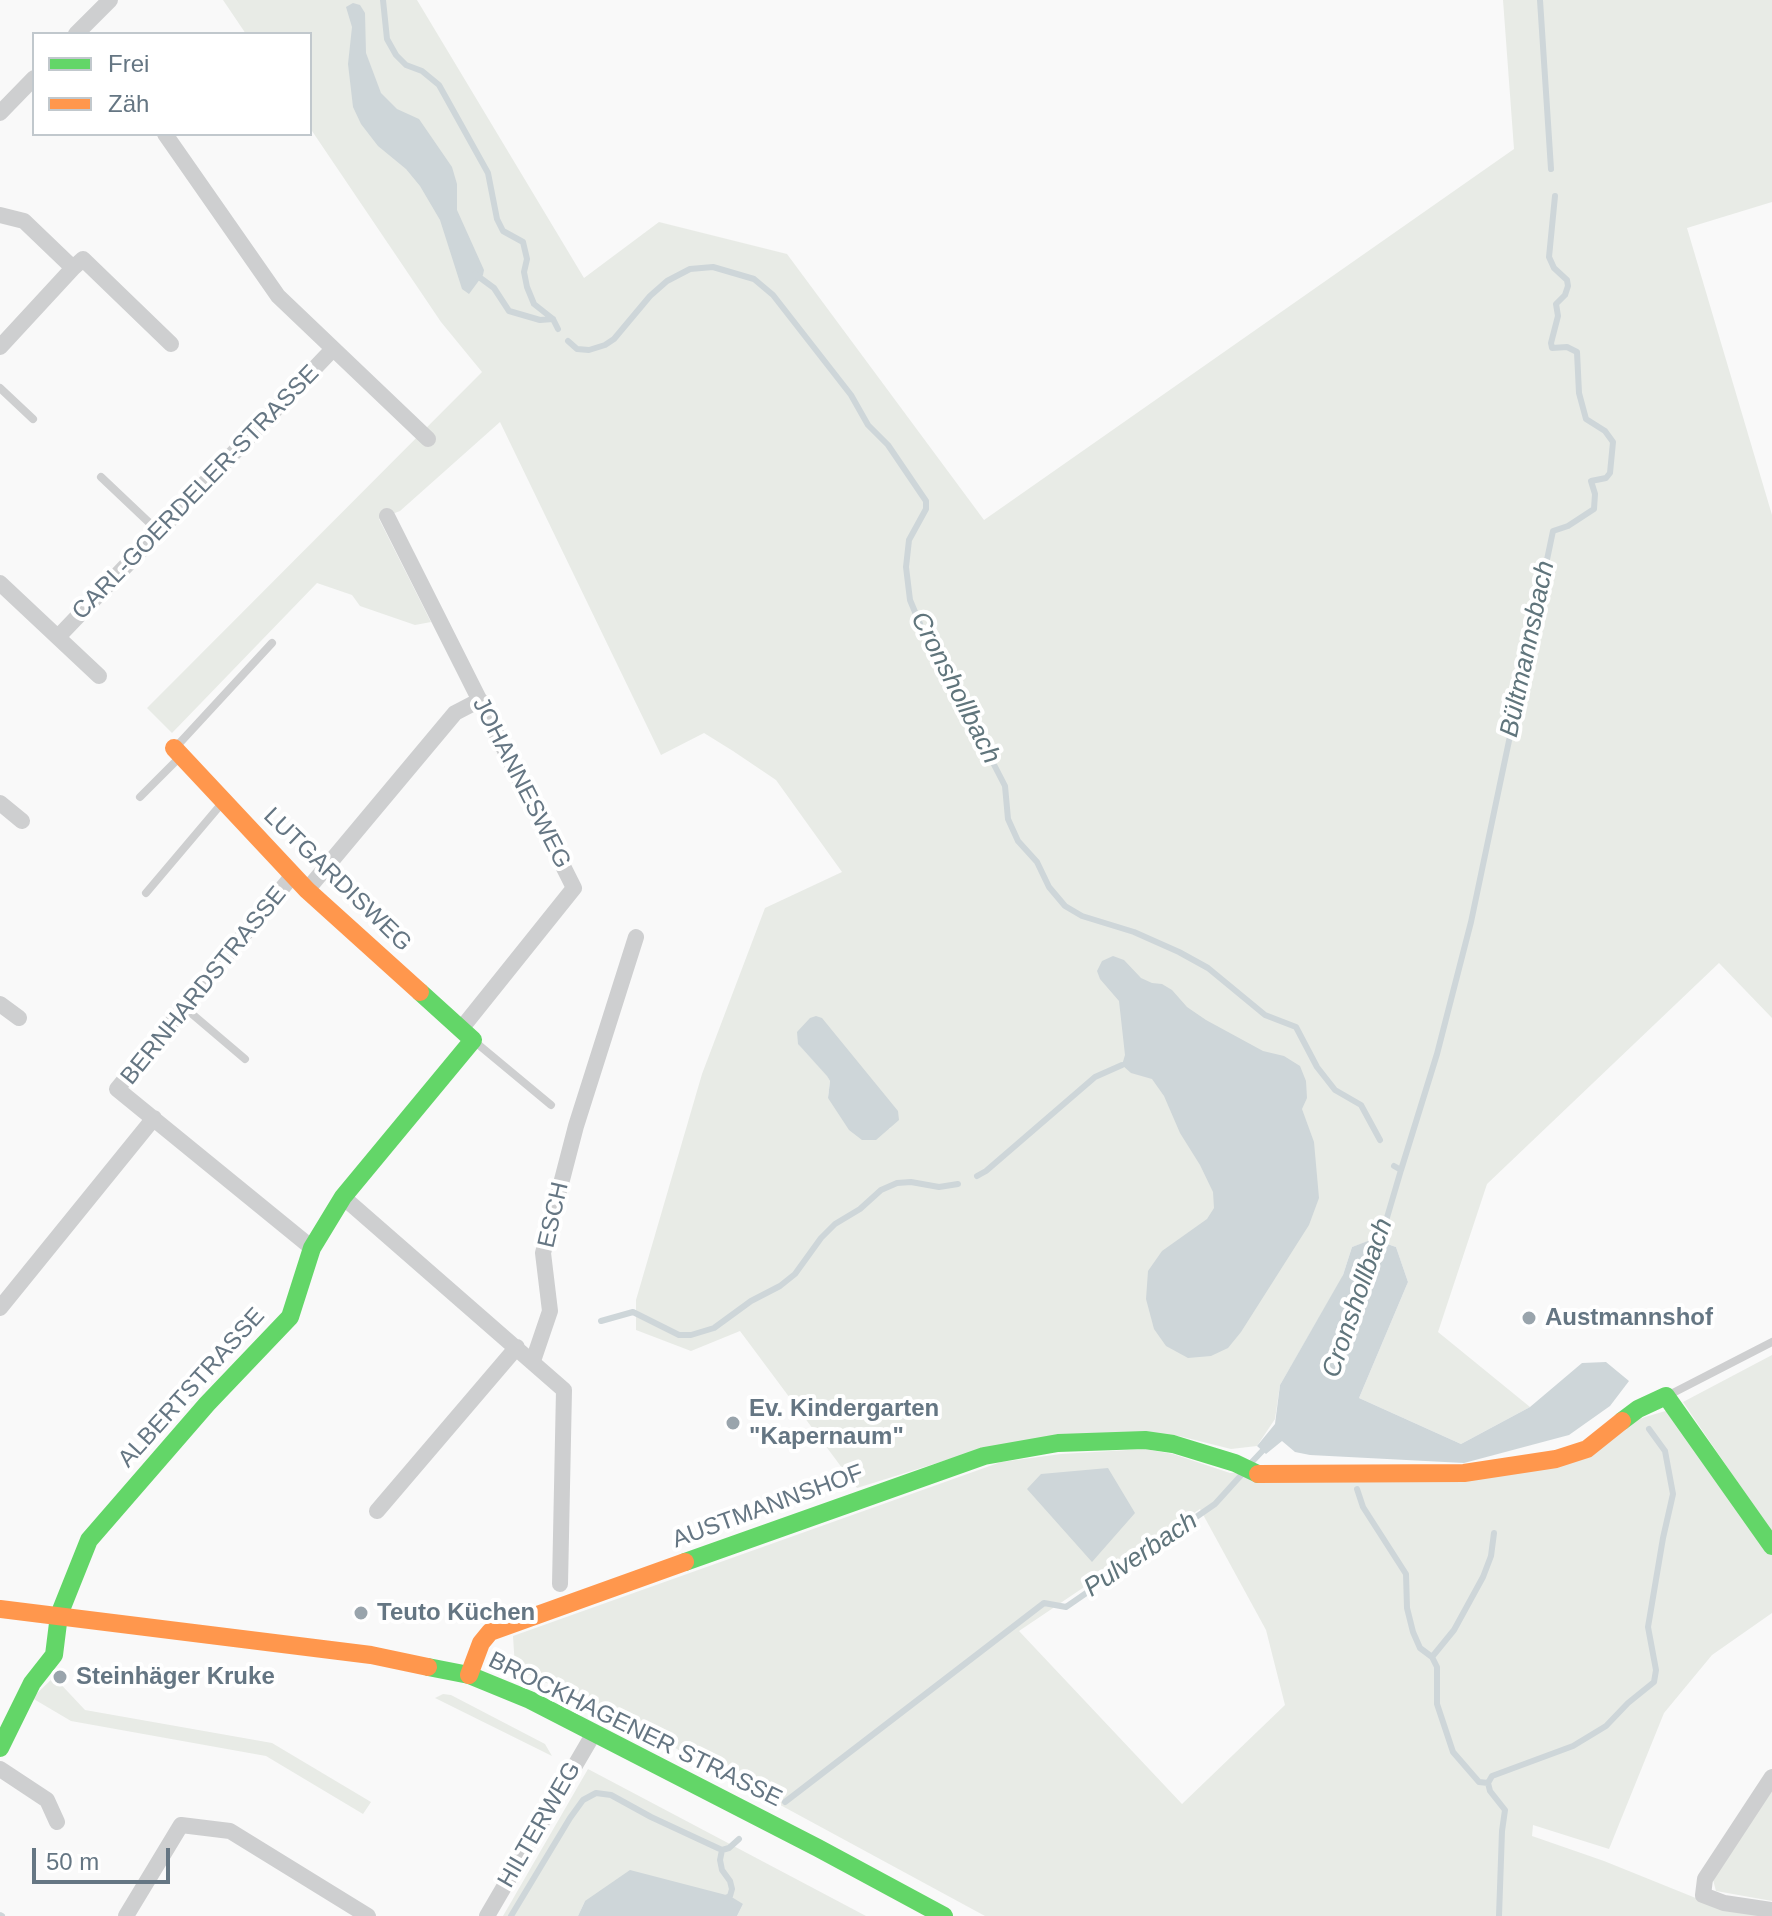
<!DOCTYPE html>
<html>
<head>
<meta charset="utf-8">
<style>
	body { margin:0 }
	#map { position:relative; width:1772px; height:1916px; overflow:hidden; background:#f9f9f9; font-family:Arial,sans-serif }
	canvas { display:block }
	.legend { position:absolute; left:32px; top:32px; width:280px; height:104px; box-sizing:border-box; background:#fff; border:2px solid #c1c8cd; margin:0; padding:10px 14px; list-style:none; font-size:24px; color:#657683 }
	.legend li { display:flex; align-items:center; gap:16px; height:40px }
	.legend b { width:40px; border:2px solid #c1c8cd }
	.scale { position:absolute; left:32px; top:1848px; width:138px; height:36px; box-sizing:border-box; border:4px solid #657683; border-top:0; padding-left:10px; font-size:24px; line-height:28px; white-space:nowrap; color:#657683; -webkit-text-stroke:6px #fff; paint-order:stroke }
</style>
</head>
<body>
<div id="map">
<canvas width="1772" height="1916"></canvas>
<ul class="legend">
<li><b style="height:10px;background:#63d668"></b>Frei</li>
<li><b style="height:10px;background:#ff974d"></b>Zäh</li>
</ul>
<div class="scale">50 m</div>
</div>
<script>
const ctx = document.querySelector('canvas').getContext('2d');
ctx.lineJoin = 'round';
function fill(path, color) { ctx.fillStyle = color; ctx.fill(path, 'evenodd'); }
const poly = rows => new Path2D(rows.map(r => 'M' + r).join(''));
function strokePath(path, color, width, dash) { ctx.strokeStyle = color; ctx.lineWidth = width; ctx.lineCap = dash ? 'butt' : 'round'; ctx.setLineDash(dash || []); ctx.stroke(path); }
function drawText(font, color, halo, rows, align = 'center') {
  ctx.font = font + ' Arial,sans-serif'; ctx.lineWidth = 8; ctx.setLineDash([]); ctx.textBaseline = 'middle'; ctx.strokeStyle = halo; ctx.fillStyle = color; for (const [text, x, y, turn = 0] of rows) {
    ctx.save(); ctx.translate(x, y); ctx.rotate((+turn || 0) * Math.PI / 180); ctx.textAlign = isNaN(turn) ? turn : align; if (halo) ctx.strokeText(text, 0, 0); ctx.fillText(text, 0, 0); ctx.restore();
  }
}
const green = poly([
	[223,0,417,0,584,278,659,222,787,254,984,520,1514,149,1503,0,1772,0,1772,202,1687,228,1772,515,1772,1018,1719,963,1487,1184,1438,1332,1530,1407,1461,1444,1359,1398,1408,1282,1396,1247,1374,1239,1352,1247,1342,1278,1280,1385,1275,1419,1257,1446,1231,1449,1179,1436,982,1449,857,1488,740,1331,691,1351,636,1330,636,1300,702,1074,765,908,842,872,776,780,733,751,704,733,661,755,500,422,400,511,379,519,431,622,415,625,360,606,352,595,317,583,172,733,147,708,482,372,441,322,310,128,310,34,246,34],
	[798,1044,891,1129,828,1098,830,1081,827,1075],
	[1772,1355,1772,1533,1683,1402],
	[1669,1410,1772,1554,1772,1613,1712,1655,1664,1713,1609,1849,1533,1825,1532,1836,1604,1861,1723,1909,1772,1916,985,1916,618,1717,515,1668,513,1636,1001,1462,1061,1454,1145,1449,1173,1454,1230,1473,1504,1475,1645,1417],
	[1200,1509,1266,1630,1285,1705,1182,1804,1019,1631],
	[54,1677,85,1710,272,1743,371,1802,363,1814,266,1756,71,1721,32,1698],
	[443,1694,451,1695,545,1744,552,1756,435,1698],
	[588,1769,866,1916,737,1916,743,1904,585,1901,578,1916,503,1916],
	[1772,1788,1772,1901,1716,1891,1712,1876]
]);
const water = poly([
	[353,3,360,5,365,13,366,53,381,93,397,109,419,119,452,167,457,184,457,210,484,270,483,275,469,294,462,289,440,220,420,186,406,169,378,146,361,124,353,107,348,64,352,27,346,7],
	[1113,956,1124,960,1141,978,1152,983,1162,984,1172,990,1187,1007,1206,1020,1263,1051,1284,1056,1300,1066,1306,1081,1307,1098,1302,1109,1314,1142,1319,1198,1309,1225,1241,1332,1228,1348,1211,1356,1188,1358,1166,1346,1154,1329,1146,1299,1148,1271,1162,1251,1207,1219,1214,1208,1213,1192,1200,1165,1180,1133,1164,1096,1152,1079,1131,1073,1122,1065,1125,1055,1119,1001,1100,979,1097,971,1102,961],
	[816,1016,822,1018,898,1111,899,1120,876,1140,862,1140,849,1130,828,1098,830,1081,827,1076,798,1044,797,1032,810,1018],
	[1373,1239,1396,1247,1408,1282,1359,1398,1461,1444,1530,1407,1582,1363,1606,1362,1629,1381,1610,1406,1569,1435,1464,1463,1310,1455,1295,1452,1282,1441,1266,1454,1257,1446,1275,1424,1280,1385,1343,1275,1352,1247],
	[1108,1468,1135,1513,1092,1562,1027,1489,1041,1474],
	[630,1870,730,1896,743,1904,737,1916,578,1916,585,1901]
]);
const stream = poly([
	[383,0,387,39,396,55,406,65,422,71,439,85,488,173,497,219,503,231,523,242,527,259,524,272,527,287,534,304,553,319,558,329],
	[1540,0,1551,169],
	[475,274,494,288,509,311,540,320,553,319],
	[568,341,577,349,589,350,605,345,614,339,650,296,667,281,690,269,713,267,754,279,773,295,851,395,868,425,888,445,926,501,926,509,909,540,906,567,910,600,933,655,954,687,1005,786,1008,819,1018,841,1037,862,1049,887,1065,906,1082,916,1134,932,1179,952,1208,968,1265,1015,1296,1027,1317,1067,1335,1090,1361,1105,1380,1140],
	[1401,1170,1437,1054,1471,922,1553,531,1568,526,1594,509,1595,494,1591,481,1606,478,1610,473,1613,442,1605,431,1586,419,1579,393,1577,352,1567,347,1552,348,1551,343,1558,316,1556,304,1565,295,1568,286,1567,280,1554,268,1549,257,1555,196],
	[977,1176,986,1171,1095,1077,1122,1065],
	[1378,1248,1401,1170,1394,1166],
	[601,1321,633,1312,679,1335,691,1335,714,1328,751,1301,780,1286,795,1274,821,1238,835,1224,860,1209,881,1190,897,1183,911,1182,939,1187,958,1184],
	[1250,1464,1267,1446],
	[1357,1489,1363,1507,1406,1574,1407,1608,1413,1632,1420,1648,1432,1657,1437,1667,1437,1704,1453,1752,1479,1782,1488,1783],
	[1432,1657,1454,1630,1483,1577,1491,1556,1494,1533],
	[785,1802,1044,1603,1066,1607,1215,1504,1244,1472],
	[722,1850,720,1860,722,1870,730,1881,732,1889,730,1896,724,1899],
	[0,1915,2,1916],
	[511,1916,570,1818,583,1800,596,1793,611,1795,651,1817,722,1850,729,1848,739,1839],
	[1499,1916,1502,1831,1505,1810,1490,1791,1488,1783,1492,1776,1573,1746,1606,1726,1628,1703,1654,1682,1656,1670,1648,1627,1663,1538,1673,1494,1665,1451,1649,1429]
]);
const lane = poly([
	[0,388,33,419],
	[101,477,158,531],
	[175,748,272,643],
	[140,797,179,758],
	[146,893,223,802],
	[185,1008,245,1059],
	[474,1041,551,1105],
	[1667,1396,1772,1342]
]);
const street = poly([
	[76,34,110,0],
	[0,113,34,78],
	[165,134,278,296,428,439],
	[0,215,24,221,73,268,0,347],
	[73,268,83,259,171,344],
	[387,516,574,888,461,1029],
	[0,583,99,676],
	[58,637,333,349],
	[0,803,22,821],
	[293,875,117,1089,312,1248],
	[307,890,455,713,480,700],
	[0,1004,19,1018],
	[343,1197,564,1390,560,1584],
	[0,1308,154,1118],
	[533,1361,550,1311,543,1253,576,1126,636,937],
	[377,1511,517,1347],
	[0,1769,47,1800,57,1822],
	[1772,1777,1705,1879,1703,1895,1724,1903,1772,1910],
	[126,1916,181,1825,230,1831,368,1916],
	[487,1916,594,1733]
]);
const fast = poly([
	[1622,1421,1638,1409,1666,1396,1772,1546],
	[685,1562,984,1456,1058,1443,1145,1440,1173,1444,1235,1463,1258,1474],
	[428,1667,469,1675,530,1700,818,1848,944,1916],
	[0,1748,32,1683,54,1655,59,1615,89,1540,207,1404,290,1317,312,1248,343,1197,473,1040,420,992]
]);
const slow = poly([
	[174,748,307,890,420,992],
	[1258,1474,1464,1473,1556,1459,1587,1449,1622,1421],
	[0,1609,371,1655,428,1667],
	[469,1675,481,1643,490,1632,685,1562]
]);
const markers = [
	[1529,1318,8,"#99a4ac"],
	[733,1423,8,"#99a4ac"],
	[361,1613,8,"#99a4ac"],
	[60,1677,8,"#99a4ac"]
];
const streetNames = [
	["CARL-GOERDELER-STRASSE",196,493,-46],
	["JOHANNESWEG",521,783,63],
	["LUTGARDISWEG",337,880,44],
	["BERNHARDSTRASSE",204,986,-51],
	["ESCH",554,1215,-77],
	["ALBERTSTRASSE",192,1388,-48],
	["AUSTMANNSHOF",768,1507,-20],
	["BROCKHAGENER STRASSE",635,1730,26],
	["HILTERWEG",540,1825,-60]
];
const poiNames = [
	["Austmannshof",1545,1318],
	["Ev. Kindergarten",749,1409],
	["\"Kapernaum\"",749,1437],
	["Teuto Küchen",377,1613],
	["Steinhäger Kruke",76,1677]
];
const waterNames = [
	["Bültmannsbach",1528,649,-78],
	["Cronshollbach",955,688,63],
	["Cronshollbach",1358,1298,-71],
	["Pulverbach",1141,1555,-34]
];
fill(green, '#e8ebe6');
fill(water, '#ced6d9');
strokePath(stream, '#ced6d9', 6);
strokePath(lane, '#cecfd0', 8);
strokePath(street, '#cecfd0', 16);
strokePath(fast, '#63d668', 18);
strokePath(slow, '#ff974d', 18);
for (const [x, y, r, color] of markers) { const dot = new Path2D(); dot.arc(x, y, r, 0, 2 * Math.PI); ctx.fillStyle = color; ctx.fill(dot); strokePath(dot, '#fff', 3); }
drawText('24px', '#657683', '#fff', streetNames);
drawText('bold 24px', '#657683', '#fff', poiNames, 'left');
drawText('italic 26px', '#60757c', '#fff', waterNames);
</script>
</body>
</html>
